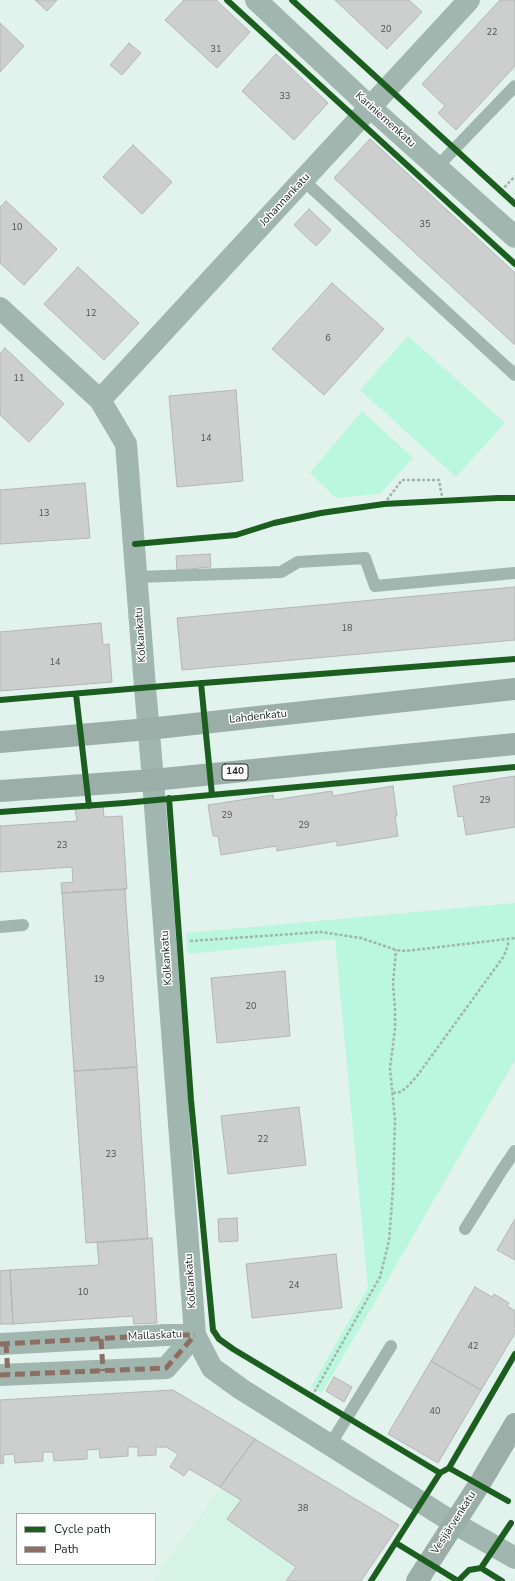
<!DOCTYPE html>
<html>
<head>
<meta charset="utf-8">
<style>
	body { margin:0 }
	#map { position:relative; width:515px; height:1581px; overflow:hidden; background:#e2f2ec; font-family:"Nunito Sans",sans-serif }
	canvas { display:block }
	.legend { position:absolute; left:16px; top:1513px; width:140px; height:52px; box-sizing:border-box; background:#fff; border:1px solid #a5a9a8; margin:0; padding:5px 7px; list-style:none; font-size:12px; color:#1e2925 }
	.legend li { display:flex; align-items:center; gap:8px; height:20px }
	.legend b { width:20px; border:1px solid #a5a9a8 }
</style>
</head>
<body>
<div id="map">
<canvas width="515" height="1581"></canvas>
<ul class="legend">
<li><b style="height:5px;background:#1b5e20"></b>Cycle path</li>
<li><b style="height:5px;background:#8d6e63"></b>Path</li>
</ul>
</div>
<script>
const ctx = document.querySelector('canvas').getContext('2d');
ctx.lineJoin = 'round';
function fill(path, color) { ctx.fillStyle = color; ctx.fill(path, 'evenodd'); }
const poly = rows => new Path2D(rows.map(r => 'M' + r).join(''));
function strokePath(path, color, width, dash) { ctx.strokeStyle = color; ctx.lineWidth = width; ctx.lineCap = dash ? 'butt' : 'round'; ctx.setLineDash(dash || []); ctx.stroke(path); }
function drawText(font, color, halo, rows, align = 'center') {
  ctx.font = font + ' "Nunito Sans",sans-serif'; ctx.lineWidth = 3; ctx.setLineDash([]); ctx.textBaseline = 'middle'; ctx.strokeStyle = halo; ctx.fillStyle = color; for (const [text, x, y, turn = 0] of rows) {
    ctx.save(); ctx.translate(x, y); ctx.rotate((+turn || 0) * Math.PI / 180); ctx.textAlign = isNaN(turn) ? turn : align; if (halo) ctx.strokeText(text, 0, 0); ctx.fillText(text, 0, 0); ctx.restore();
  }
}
const built = poly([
	[255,1439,399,1525,361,1581,153,1581]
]);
const green = poly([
	[408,336,505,423,456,477,360,390],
	[362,411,413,458,380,494,336,498,310,473],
	[515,903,515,1060,322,1393,311,1387,368,1288,335,939,188,954,186,933]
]);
const building = poly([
	[35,0,57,0,47,11,35,0],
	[184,0,216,0,250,32,217,68,165,20,184,0],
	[335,0,409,0,422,12,387,49,335,0],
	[500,0,515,0,515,66,456,130,438,113,445,106,422,84,500,0],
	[0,23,24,46,0,72,0,23],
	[129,43,141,53,122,75,110,65,129,43],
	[276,54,328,103,294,140,242,91,276,54],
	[370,139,515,273,515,345,334,178,370,139],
	[133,145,172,182,142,214,103,177,133,145],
	[6,201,57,249,24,285,0,263,0,207,6,201],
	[309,209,331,230,316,246,294,225,309,209],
	[78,267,139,323,104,360,44,304,78,267],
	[332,283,384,329,324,395,272,349,332,283],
	[5,348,64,404,29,442,0,415,0,354,5,348],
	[236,390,243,481,177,487,169,396,236,390],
	[85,483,90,538,0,544,0,490,85,483],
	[210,554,211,567,177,570,176,556,210,554],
	[515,587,515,640,182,670,177,618,515,587],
	[101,623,103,645,109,644,112,682,0,691,0,632,101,623],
	[515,776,515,827,466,835,463,816,458,817,453,786,515,776],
	[393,786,397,816,395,816,398,836,337,846,337,841,277,851,276,846,221,855,218,836,213,836,208,805,273,795,274,800,332,791,333,796,393,786],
	[103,807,104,817,122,816,127,889,62,893,61,883,73,882,72,867,0,872,0,826,77,821,75,809,103,807],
	[125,889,137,1067,74,1071,62,893,125,889],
	[285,971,290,1036,217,1043,211,978,285,971],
	[137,1067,148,1239,86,1243,74,1071,137,1067],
	[299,1107,306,1165,228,1174,221,1116,299,1107],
	[237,1218,238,1241,219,1242,218,1219,237,1218],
	[515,1219,515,1260,497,1250,515,1219],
	[152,1238,157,1323,134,1324,133,1316,13,1324,10,1270,99,1265,97,1242,152,1238],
	[336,1254,342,1308,252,1318,246,1264,336,1254],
	[10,1270,13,1324,0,1324,0,1271,10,1270],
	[475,1287,492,1297,494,1294,509,1303,507,1306,515,1311,515,1333,481,1390,431,1361,475,1287],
	[431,1361,481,1390,438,1463,388,1434,431,1361],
	[334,1377,352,1387,344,1402,326,1391,334,1377],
	[173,1390,255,1439,220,1487,189,1469,184,1476,170,1467,178,1454,166,1447,156,1447,156,1455,138,1456,138,1447,128,1447,128,1456,100,1458,99,1449,87,1450,87,1459,54,1461,53,1452,43,1452,43,1461,15,1463,14,1454,3,1455,4,1463,0,1464,0,1400,173,1390],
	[255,1439,399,1525,361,1581,286,1581,296,1567,227,1519,241,1500,220,1487,255,1439]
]);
const path = poly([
	[501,191,515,176],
	[384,504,402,480,439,480,443,502],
	[190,941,321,932,361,938,396,950,406,951,515,938],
	[393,1093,400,1092,406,1088,417,1076,504,956,508,945,508,939],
	[312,1396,380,1277,389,1241,393,1188,395,1120,390,1068,395,1029,395,1009,393,983,396,950]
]);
const lane = poly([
	[437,167,515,86],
	[303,180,515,375],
	[137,577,281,572,298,562,365,558,375,586,515,573],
	[0,927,23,925],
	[465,1229,502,1170,515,1151],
	[330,1445,391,1346]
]);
const street = poly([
	[256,0,370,107,515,237],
	[0,308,100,400,126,444,145,687,153,780,195,1335,212,1368,241,1389,454,1523,515,1558],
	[100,400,469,0],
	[0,1344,166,1335,195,1335],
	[0,1375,166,1368,195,1335]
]);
const primary = poly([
	[0,742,148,729,515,689],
	[0,791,153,780,515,744],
	[417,1581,479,1485,515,1424]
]);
const quiet = poly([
	[101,1339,103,1371],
	[6,1343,8,1375],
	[0,1344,166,1335,195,1335],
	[0,1375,166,1368,195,1335]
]);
const cycleway = poly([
	[227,0,515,264],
	[292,0,515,204],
	[135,544,236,535,274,523,321,513,384,504,498,498,515,498],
	[201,683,212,795],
	[76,694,89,806],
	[0,700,164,686,515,659],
	[169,798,191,1100,213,1330,219,1339,233,1349,440,1473,371,1581],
	[0,812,124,803,515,767],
	[449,1468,508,1501],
	[440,1473,449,1468,515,1354],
	[396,1543,458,1581],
	[481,1568,511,1523],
	[458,1581,469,1570,481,1568,502,1581]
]);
const numberNames = [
	["20",386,30],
	["22",492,33],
	["31",216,50],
	["33",285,97],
	["35",425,225],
	["10",17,228],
	["12",91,314],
	["6",328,339],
	["11",19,379],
	["14",206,439],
	["13",44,514],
	["18",347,629],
	["14",55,663],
	["29",485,801],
	["29",227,816],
	["29",304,826],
	["23",62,846],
	["19",99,980],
	["20",251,1007],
	["22",263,1140],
	["23",111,1155],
	["24",294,1286],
	["10",83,1293],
	["42",473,1347],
	["40",435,1412],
	["38",303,1509]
];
const shields = [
	[235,772,26]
];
const shieldNames = [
	["140",235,772]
];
const streetNames = [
	["Kariniemenkatu",385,120,42],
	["Johannankatu",285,200,-47],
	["Kolkankatu",141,635,-94],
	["Lahdenkatu",258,717,-6],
	["Kolkankatu",167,958,-94],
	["Kolkankatu",191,1281,-94],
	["Mallaskatu",155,1336,-3],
	["Vesijärvenkatu",454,1523,-57]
];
fill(built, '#d6f3e7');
fill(green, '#baf6e0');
fill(building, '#cdcece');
strokePath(building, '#b3b6b6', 1);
strokePath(path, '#a3b3ad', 2.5, [3, 2]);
strokePath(lane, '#a1b6af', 12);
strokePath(street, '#a1b6af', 22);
strokePath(primary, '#9bafa8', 22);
strokePath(quiet, '#8d6e63', 5, [10, 5]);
strokePath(cycleway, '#1b5e20', 6);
drawText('9px', '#4a524f', null, numberNames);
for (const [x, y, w] of shields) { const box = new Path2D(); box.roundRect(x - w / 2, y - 8, w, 16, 3); ctx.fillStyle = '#fff'; ctx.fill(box); strokePath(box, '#1e2925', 1); }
drawText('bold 10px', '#1e2925', null, shieldNames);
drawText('11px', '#1e2925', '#fff', streetNames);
</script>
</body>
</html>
